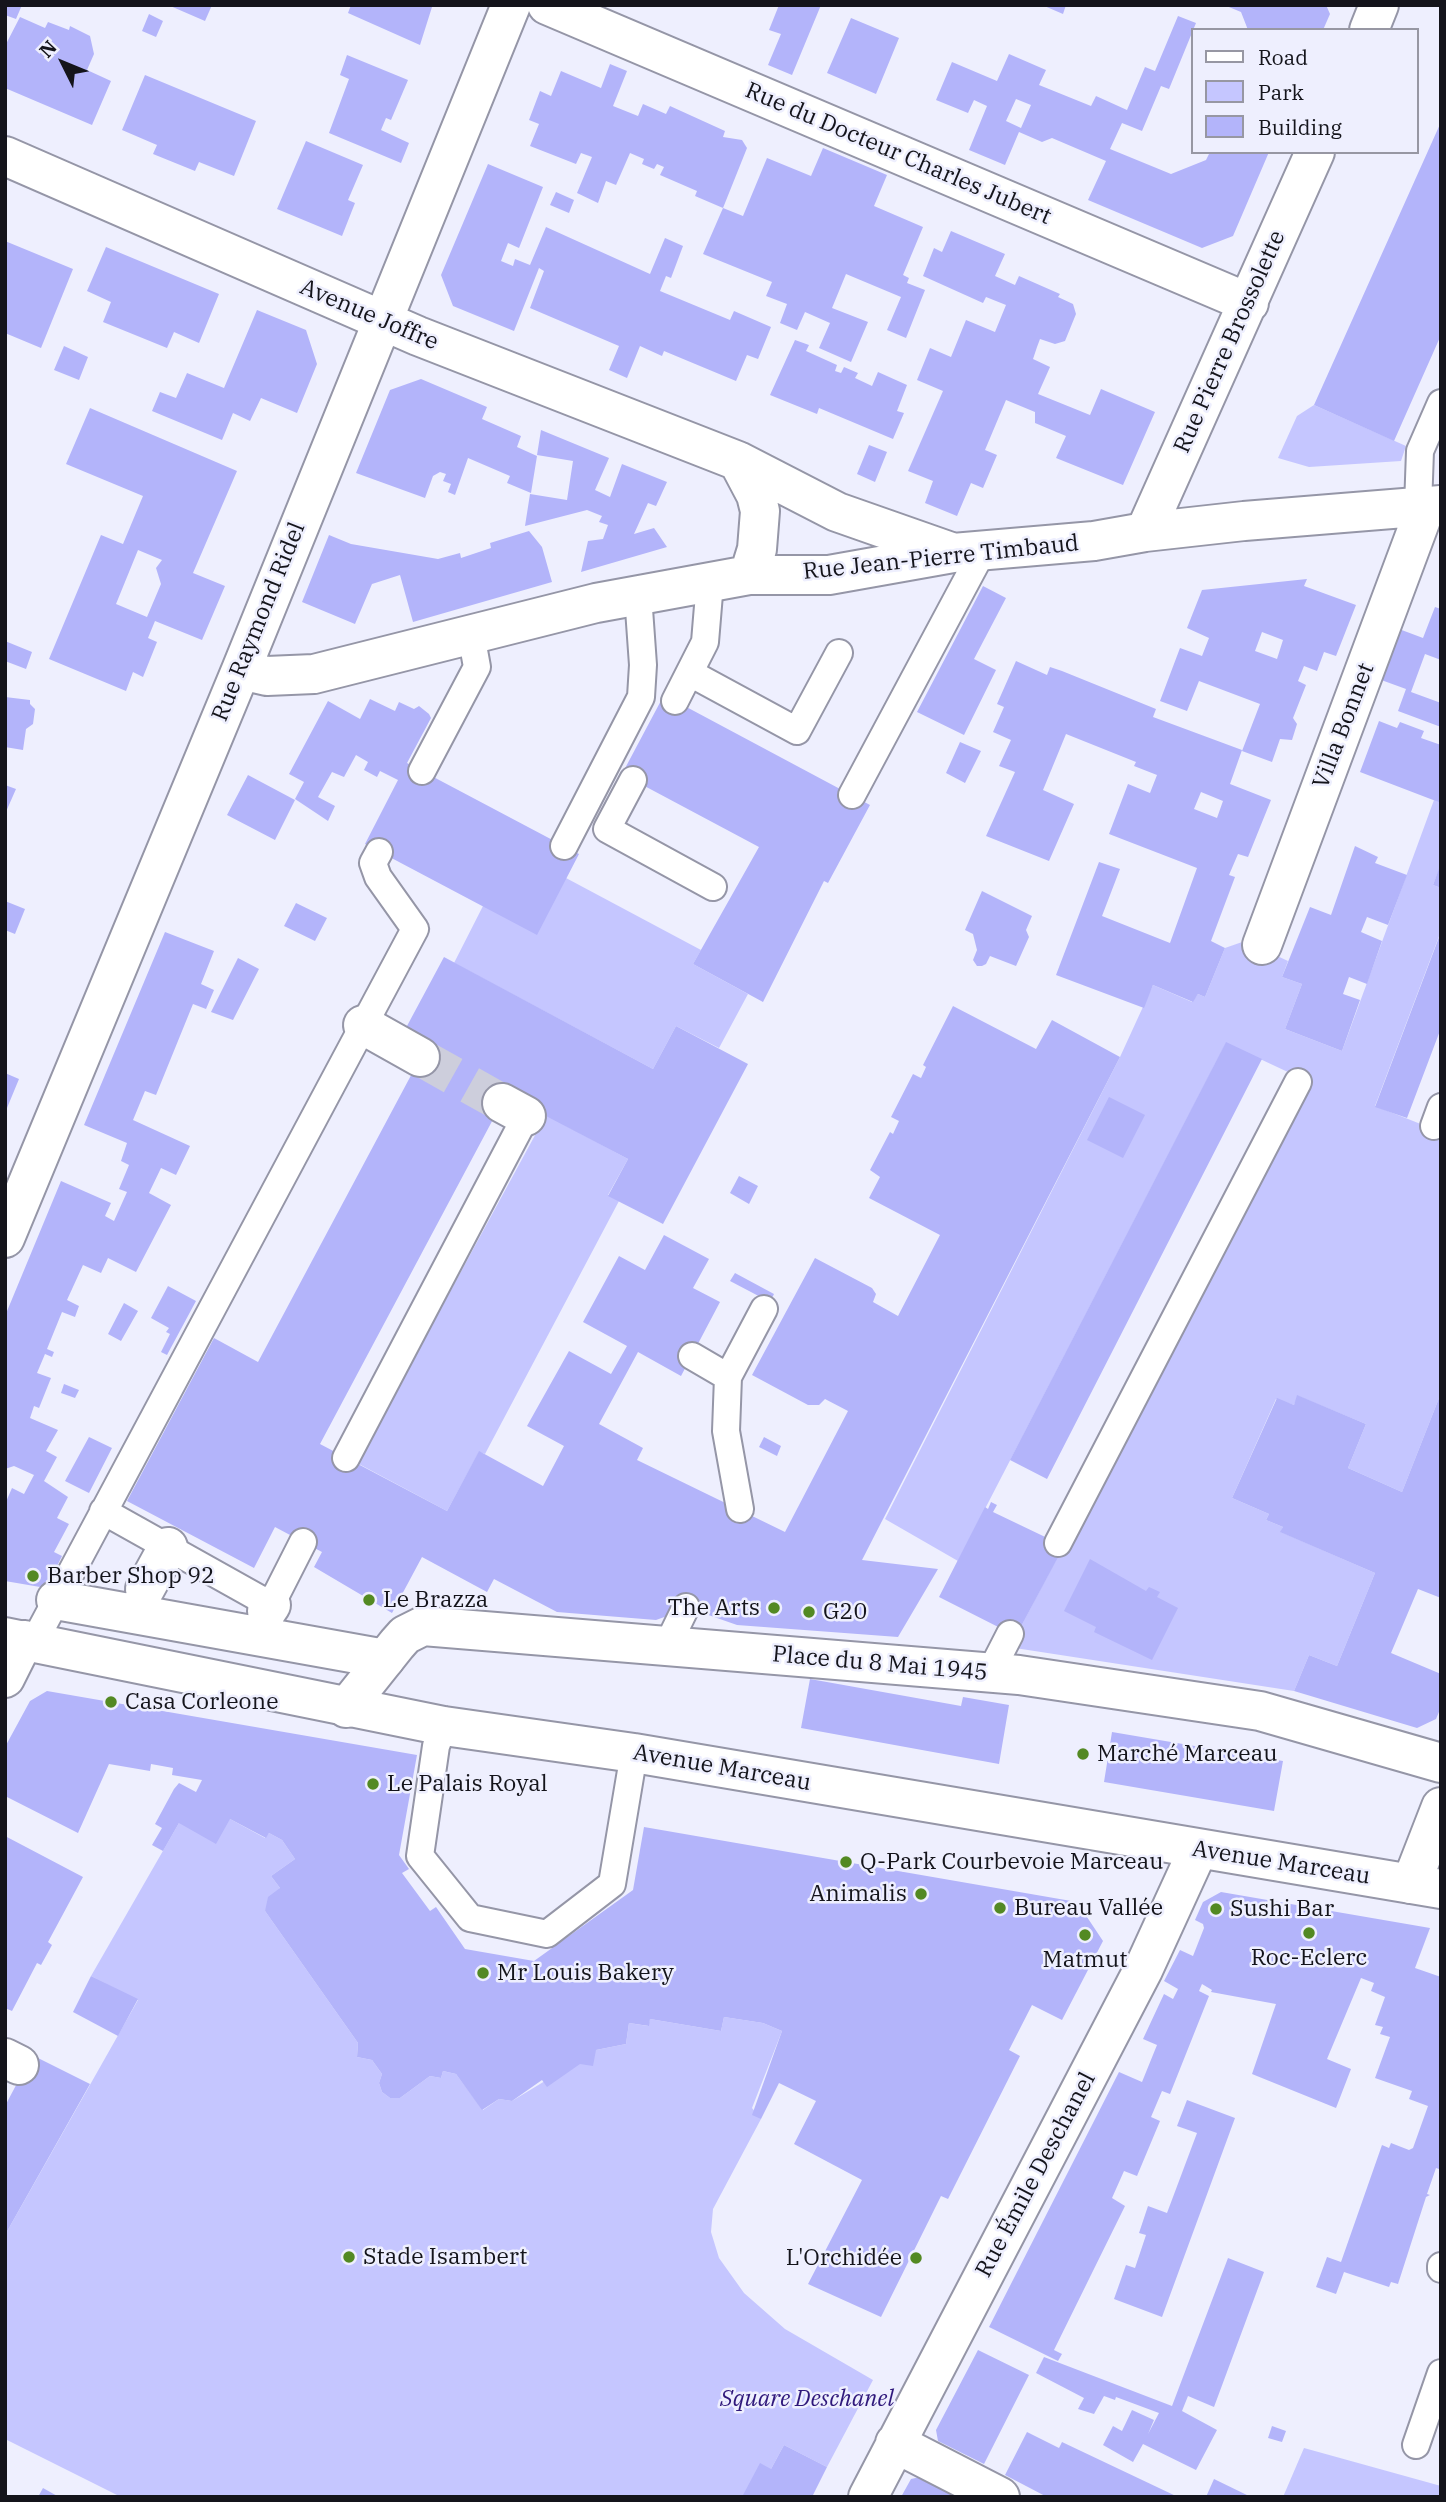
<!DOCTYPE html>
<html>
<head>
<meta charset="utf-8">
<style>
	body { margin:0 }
	#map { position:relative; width:1446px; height:2502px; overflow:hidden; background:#eeeffe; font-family:"IBM Plex Serif",serif }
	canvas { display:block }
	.frame { position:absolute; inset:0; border:7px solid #14141b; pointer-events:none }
	.legend { position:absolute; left:1191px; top:28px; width:228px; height:126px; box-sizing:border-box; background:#eeeffe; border:2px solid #9797a3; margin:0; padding:9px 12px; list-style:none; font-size:21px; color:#14141b }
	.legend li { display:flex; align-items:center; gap:14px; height:35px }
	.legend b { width:35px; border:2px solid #9797a3 }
	.north { position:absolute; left:28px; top:28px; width:70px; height:70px; -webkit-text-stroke:5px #eeeffe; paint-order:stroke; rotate:313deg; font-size:19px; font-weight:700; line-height:28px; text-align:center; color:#14141b }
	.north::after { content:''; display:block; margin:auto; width:24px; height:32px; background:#14141b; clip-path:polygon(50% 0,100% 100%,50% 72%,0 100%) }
</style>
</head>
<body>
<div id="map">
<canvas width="1446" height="2502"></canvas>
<div class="frame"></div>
<ul class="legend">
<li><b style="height:9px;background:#fff"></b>Road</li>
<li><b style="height:19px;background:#c5c6ff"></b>Park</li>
<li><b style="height:19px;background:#b3b4fa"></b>Building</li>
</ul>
<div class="north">N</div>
</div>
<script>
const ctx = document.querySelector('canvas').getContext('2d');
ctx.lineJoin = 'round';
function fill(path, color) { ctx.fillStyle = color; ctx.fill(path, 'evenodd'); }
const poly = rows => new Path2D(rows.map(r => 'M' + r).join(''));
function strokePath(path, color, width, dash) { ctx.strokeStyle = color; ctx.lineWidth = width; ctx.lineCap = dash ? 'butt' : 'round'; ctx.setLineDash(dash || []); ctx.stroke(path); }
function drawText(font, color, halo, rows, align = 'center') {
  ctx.font = font + ' "IBM Plex Serif",serif'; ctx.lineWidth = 5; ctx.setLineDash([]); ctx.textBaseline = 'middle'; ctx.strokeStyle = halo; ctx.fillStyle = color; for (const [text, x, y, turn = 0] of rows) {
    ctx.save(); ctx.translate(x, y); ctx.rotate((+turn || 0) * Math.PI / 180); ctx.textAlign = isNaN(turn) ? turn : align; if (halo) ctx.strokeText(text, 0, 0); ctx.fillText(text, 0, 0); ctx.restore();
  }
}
const green = poly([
	[1314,405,1406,446,1401,461,1309,467,1278,458,1297,416],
	[1434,800,1441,803,1441,865,1433,885,1441,888,1441,931,1375,1106,1441,1132,1441,1393,1402,1492,1348,1468,1366,1424,1298,1396,1294,1405,1276,1399,1232,1498,1269,1514,1266,1520,1283,1527,1281,1532,1375,1573,1337,1666,1309,1655,1294,1691,1015,1648,1016,1636,1307,1081,1226,1043,958,1561,885,1519,1120,1057,1153,985,1192,1002,1198,994,1205,997,1225,948,1245,941,1288,961,1282,977,1302,984,1285,1029,1342,1051],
	[566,878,701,950,693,964,748,994,719,1048,676,1026,653,1069,454,963,483,906],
	[546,1115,628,1159,608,1195,619,1201,485,1454,479,1452,447,1511,357,1463],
	[230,1819,265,1838,269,1833,282,1840,295,1859,271,1876,280,1888,265,1911,358,2043,357,2057,372,2060,382,2074,379,2083,382,2092,390,2098,400,2098,430,2076,441,2078,443,2071,456,2074,483,2110,499,2099,512,2101,596,2050,626,2044,629,2023,648,2026,650,2019,721,2031,724,2017,763,2023,782,2031,752,2108,761,2119,713,2209,711,2232,719,2258,744,2293,785,2329,873,2380,827,2467,784,2445,771,2469,742,2497,121,2497,5,2439,5,2235,138,2000,91,1976,179,1823],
	[1304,2448,1441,2486,1441,2497,1283,2497]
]);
const building = poly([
	[5,5,22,5,16,19,5,15],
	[168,5,212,5,205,21],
	[351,5,427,5,432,7,420,45,348,13],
	[779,5,821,5,792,75,768,65,781,34,769,30],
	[1042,5,1066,5,1063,14],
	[1224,5,1326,5,1330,14,1323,30,1248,30,1241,12],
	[149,14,163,21,156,37,142,31],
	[1178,16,1196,23,1169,89,1161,86,1142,131,1122,123,1110,149,1171,174,1206,160,1210,152,1269,152,1233,236,1202,248,1088,200,1106,161,1052,138,1042,142,1019,132,1005,165,969,150,987,106,974,100,968,113,936,100,952,62,997,81,1009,54,1046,70,1039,85,1091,106,1096,96,1127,110,1145,67,1155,71],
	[1016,99,1031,105,1021,128,1006,121],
	[20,17,45,28,48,22,69,30,70,26,90,36,94,54,87,70,111,81,92,125,5,88,5,46],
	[851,18,899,38,876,94,827,73],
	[347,55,408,80,391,120,386,118,381,130,409,143,401,163,329,133,349,79,340,75],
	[610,64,627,71,613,106,638,116,643,104,666,114,670,106,725,131,723,137,742,140,747,148,723,208,743,216,767,158,811,176,823,148,887,175,874,206,923,227,903,275,909,278,907,283,925,290,906,338,887,330,901,297,846,274,832,308,868,322,851,362,819,348,830,323,805,312,797,330,780,323,787,304,766,296,772,282,703,254,723,208,695,196,697,191,660,175,664,167,657,164,654,169,642,164,644,159,630,153,616,185,606,181,598,203,577,193,592,157,581,153,576,164,530,146,539,124,529,120,540,91,551,96,561,71,601,88],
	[145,75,256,121,234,176,199,162,195,171,153,154,157,145,122,130],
	[1441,122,1441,335,1394,441,1314,405],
	[306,141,363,165,348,200,355,203,342,236,277,209],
	[488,164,543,187,519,248,508,243,501,261,513,266,515,259,530,265,546,227,650,274,665,238,683,246,671,278,666,276,660,291,730,320,734,311,771,327,758,359,747,355,736,381,664,351,662,356,640,346,627,378,609,370,619,346,530,308,544,271,539,268,514,331,453,306,441,275],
	[556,192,574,200,569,213,550,205],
	[951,231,1005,254,995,276,1015,285,1019,276,1060,294,1058,297,1073,304,1076,314,1065,341,1055,344,1040,339,1037,347,1033,359,1050,367,1038,394,1090,415,1101,389,1155,412,1123,485,1056,458,1066,436,1035,423,1035,412,1006,400,985,450,997,455,983,488,971,483,957,516,925,503,933,481,908,471,943,391,917,380,930,348,951,357,966,320,995,332,1006,305,986,297,983,303,923,276,934,248,942,252],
	[5,241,73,269,41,348,5,333],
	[106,247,219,294,199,343,174,332,167,348,103,322,111,302,87,291],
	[257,310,306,330,317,364,297,413,261,398,250,421,233,413,222,440,152,411,160,392,176,398,187,373,224,388],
	[795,340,809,345,806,351,837,365,835,371,841,373,844,367,858,373,855,378,872,386,878,372,907,385,897,411,904,413,893,439,819,408,817,414,770,395],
	[64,346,88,357,79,380,54,370],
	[421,379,487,407,482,419,521,436,517,447,537,456,531,493,507,483,510,476,468,458,455,495,448,492,451,484,443,481,446,474,440,472,433,476,425,498,356,473,390,390],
	[90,408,237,471,193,573,225,586,202,640,155,621,148,638,157,642,143,677,133,672,126,691,49,659,101,535,123,544,143,496,66,464],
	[138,550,162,560,156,568,161,584,147,617,116,604],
	[541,430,609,458,595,490,610,497,622,464,667,482,656,506,648,503,634,534,654,528,667,547,581,572,588,541,603,539,608,525,599,522,602,516,587,510,525,526,530,494,567,500,573,461,537,455],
	[869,445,887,452,875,482,857,474],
	[529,531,542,547,552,582,413,622,400,575,372,584,355,624,302,602,329,535,351,544,438,559,460,553,461,558,491,548,490,543],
	[1307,579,1304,586,1356,605,1336,656,1324,652,1317,671,1304,666,1298,681,1306,685,1293,718,1297,724,1292,740,1280,739,1272,762,1242,751,1260,704,1199,681,1187,711,1160,701,1180,648,1202,656,1209,638,1187,628,1202,590],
	[1262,632,1283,640,1277,659,1255,651],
	[983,586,1006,598,974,659,996,670,964,735,917,712],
	[1435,607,1441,609,1441,660,1425,654,1411,692,1441,703,1441,727,1398,711,1406,689,1373,677,1391,626,1423,638],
	[5,641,32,652,26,669,5,661],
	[1016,661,1047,675,1050,667,1062,671,1156,709,1153,717,1242,750,1230,784,1271,800,1248,857,1238,854,1229,875,1235,877,1211,941,1225,948,1205,997,1198,994,1193,1002,1153,985,1144,1008,1056,975,1099,862,1120,869,1102,916,1170,943,1197,868,1109,834,1128,784,1150,793,1157,775,1134,766,1136,762,1066,734,1043,790,1074,804,1049,861,986,836,1015,772,999,766,1011,740,993,732,1004,707,997,704],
	[1201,792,1223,801,1217,818,1194,809],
	[664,695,870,805,828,883,824,881,763,1002,693,964,759,847,622,774],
	[5,697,30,700,30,704,35,709,33,724,26,729,23,750,5,747],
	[370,699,395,711,399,702,414,709,419,706,429,714,431,718,407,763,579,854,537,935,365,844,398,780,380,771,377,777,364,770,368,762,356,755,344,777,332,772,318,797,335,806,328,821,295,799,304,782,289,774,328,701,360,719],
	[1379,721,1397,728,1400,722,1424,731,1421,738,1441,745,1441,803,1360,772],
	[960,742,981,751,965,783,946,773],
	[248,775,295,800,275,840,227,815],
	[5,785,16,789,5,814],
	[1355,846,1378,857,1375,863,1407,875,1388,925,1367,917,1361,932,1382,941,1367,984,1349,977,1343,994,1360,1000,1342,1051,1285,1029,1302,984,1282,977,1310,907,1331,915],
	[1440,866,1441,866,1441,888,1433,885],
	[982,891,1032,916,1026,930,1029,937,1016,966,990,956,986,964,982,966,977,966,973,960,977,950,973,934,965,930],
	[5,901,25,909,15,934,5,930],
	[296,903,327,918,315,941,284,926],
	[165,932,214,951,201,984,214,990,206,1009,193,1004,156,1095,145,1091,133,1120,190,1146,176,1175,161,1168,149,1193,171,1205,136,1272,108,1258,101,1273,83,1265,67,1300,79,1306,75,1317,62,1312,47,1349,54,1352,52,1357,45,1354,37,1373,51,1378,39,1408,34,1406,30,1418,58,1430,46,1451,57,1457,44,1481,68,1497,57,1518,69,1524,54,1552,62,1556,46,1588,5,1581,5,1504,12,1488,24,1494,34,1475,14,1466,5,1469,5,1316,61,1181,111,1203,105,1216,114,1221,127,1192,119,1189,129,1165,121,1161,127,1143,84,1125],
	[1441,932,1441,1028,1407,1118,1375,1107],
	[444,957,653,1069,676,1026,748,1064,663,1224,608,1196,628,1159,506,1095,320,1444,447,1511,479,1451,543,1486,564,1446,527,1426,569,1351,611,1374,627,1346,583,1322,619,1256,645,1270,664,1235,709,1259,693,1288,720,1302,681,1376,638,1352,599,1424,643,1448,637,1460,785,1532,848,1411,825,1399,819,1405,808,1405,752,1375,815,1258,872,1288,876,1294,873,1302,898,1316,940,1235,869,1198,880,1177,870,1170,890,1132,893,1134,899,1121,891,1117,913,1074,921,1078,926,1067,923,1065,953,1006,1036,1049,1052,1020,1120,1057,862,1560,938,1569,898,1637,737,1625,677,1604,670,1615,656,1620,557,1612,494,1579,487,1592,422,1557,392,1613,314,1567,322,1552,275,1527,254,1568,127,1501,214,1338,258,1362,424,1051,400,1039],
	[238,958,259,969,233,1020,211,1012],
	[1226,1042,1262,1059,1047,1479,1010,1460],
	[5,1073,19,1079,7,1108,5,1107],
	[1109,1097,1145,1115,1123,1158,1087,1140],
	[739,1176,758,1186,749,1204,730,1193],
	[735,1273,774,1294,770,1302,730,1281],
	[168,1286,196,1301,167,1355,161,1352,170,1334,166,1332,169,1328,151,1318],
	[124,1303,138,1311,121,1341,108,1334],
	[64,1384,79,1390,75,1398,61,1393],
	[1441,1393,1441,1598,1418,1589,1391,1653,1441,1674,1441,1707,1436,1719,1417,1728,1294,1691,1309,1655,1337,1666,1375,1573,1280,1532,1283,1527,1266,1520,1269,1514,1232,1498,1277,1398,1294,1405,1297,1395,1366,1424,1348,1468,1402,1492],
	[89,1437,112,1448,89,1493,65,1481],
	[764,1437,781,1446,777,1456,759,1447],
	[991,1502,997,1505,993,1512,1064,1546,1016,1636,939,1597,985,1507,988,1509],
	[1090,1559,1146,1591,1149,1587,1160,1592,1157,1597,1178,1608,1152,1660,1094,1632,1096,1627,1064,1611],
	[810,1679,961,1706,963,1697,1009,1705,999,1764,801,1728],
	[47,1691,417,1755,399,1855,409,1869,402,1873,430,1911,436,1907,465,1949,534,1961,633,1890,644,1827,1077,1902,1103,1941,1062,2020,1032,2005,1009,2050,1020,2056,948,2199,941,2196,881,2317,808,2284,862,2180,794,2144,816,2101,779,2083,761,2119,752,2115,782,2031,763,2023,724,2017,721,2031,650,2019,649,2026,629,2023,626,2044,596,2050,593,2066,580,2064,547,2087,542,2080,512,2101,499,2099,482,2110,456,2074,443,2071,441,2078,430,2076,400,2098,390,2098,382,2092,379,2083,382,2074,372,2060,357,2057,358,2043,265,1911,268,1897,280,1888,271,1876,295,1859,282,1840,269,1833,266,1838,230,1819,216,1844,179,1823,163,1851,152,1845,162,1828,155,1824,174,1789,179,1783,196,1792,202,1780,172,1775,173,1768,151,1764,150,1771,109,1764,78,1833,5,1796,5,1747,30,1701],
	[1112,1732,1283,1761,1274,1811,1104,1782],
	[5,1836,83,1877,48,1942,52,1945,41,1965,37,1963,12,2011,5,2008],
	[1221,1892,1430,1928,1415,1968,1441,1977,1440,2166,1439,2169,1436,2168,1427,2194,1430,2195,1426,2197,1398,2284,1391,2282,1389,2287,1344,2272,1336,2294,1316,2287,1327,2257,1341,2262,1382,2145,1389,2148,1391,2143,1409,2150,1413,2148,1428,2106,1409,2099,1412,2091,1375,2078,1390,2037,1380,2034,1383,2027,1375,2025,1385,1997,1371,1991,1374,1983,1361,1978,1327,2059,1351,2069,1336,2108,1252,2074,1276,2004,1211,1992,1212,1990,1202,1984,1199,1991,1209,1996,1170,2094,1162,2091,1151,2117,1160,2121,1137,2176,1124,2171,1112,2198,1125,2206,1054,2350,1062,2354,1058,2361,989,2327,1119,2072,1142,2082,1157,2045,1143,2039,1164,1994,1173,1999,1178,1989,1164,1981,1180,1950,1193,1956,1204,1928,1203,1924,1195,1920,1203,1902],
	[91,1976,138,1999,118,2036,73,2012],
	[32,2055,90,2084,5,2235,5,2106],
	[1187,2100,1235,2118,1162,2317,1114,2299,1126,2265,1135,2268,1146,2235,1139,2233,1148,2206,1167,2213,1197,2133,1177,2126],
	[1228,2258,1264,2272,1214,2407,1188,2396,1182,2411,1217,2430,1196,2470,1143,2444,1133,2462,1103,2445,1113,2426,1122,2431,1132,2410,1154,2420,1148,2434,1159,2413,1116,2397,1115,2400,1104,2396,1094,2414,1078,2409,1084,2398,1036,2373,1044,2357,1172,2406],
	[978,2350,1029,2375,984,2464,938,2441,936,2430],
	[1272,2426,1286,2431,1282,2442,1268,2438],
	[1027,2432,1059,2448,1062,2442,1178,2497,1047,2497,1005,2475],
	[784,2445,827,2467,812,2497,742,2497,760,2463,771,2469],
	[920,2477,960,2497,901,2497,911,2479],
	[1214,2479,1251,2497,1206,2497],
	[43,2488,59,2497,38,2497]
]);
const pedestrianTunnel = poly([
	[420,1057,502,1103]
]);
const service = poly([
	[1418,507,1420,451,1441,403],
	[690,673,797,731,839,653],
	[675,701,705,642,710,582],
	[422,771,477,667,471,634],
	[633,780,607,829,713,887],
	[852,795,982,552],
	[564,846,641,697,643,665,638,595],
	[1434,1126,1441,1107],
	[692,1356,728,1377],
	[346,1458,526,1116],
	[740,1509,726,1431,728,1377,764,1309],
	[103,1511,271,1605,303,1542],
	[1058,1543,1298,1082],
	[34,1642,415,929,378,877,373,863,379,852],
	[667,1646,686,1607],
	[990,1673,1010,1634],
	[444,1726,436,1746,420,1856,470,1918,547,1934,612,1884,634,1753],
	[1441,2266,1441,2269],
	[1416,2445,1441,2373]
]);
const pedestrian = poly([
	[363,1025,420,1057],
	[502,1103,526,1116],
	[145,1589,168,1547],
	[56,1600,385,1659],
	[267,1611,271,1605]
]);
const minor = poly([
	[547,5,1249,303],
	[1369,30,1379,5],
	[5,156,418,336,738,461,837,512,951,552],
	[738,461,756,495,760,511,757,549,749,575],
	[1145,532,1315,152],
	[241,670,267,676,314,674,596,603,749,575,829,575,953,553,1094,541,1145,532,1244,521,1441,505],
	[1262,945,1426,506],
	[5,1238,241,670,511,5],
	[5,1678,24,1640],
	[346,1708,397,1644,405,1635,423,1626,1019,1675,1260,1711,1441,1763],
	[1411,1884,1441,1807],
	[5,2058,19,2065],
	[895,2443,1000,2497],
	[868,2497,1143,1970,1198,1850]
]);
const tertiary = poly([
	[5,1637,444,1726,634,1753,1441,1889]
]);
const markers = [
	[33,1576,7,"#538923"],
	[369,1600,7,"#538923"],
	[774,1608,7,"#538923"],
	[809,1612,7,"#538923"],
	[111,1702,7,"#538923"],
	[1083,1754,7,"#538923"],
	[373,1784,7,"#538923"],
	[846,1862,7,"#538923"],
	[921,1894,7,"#538923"],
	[1000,1908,7,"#538923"],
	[1216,1909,7,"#538923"],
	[1309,1933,7,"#538923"],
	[1085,1935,7,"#538923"],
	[483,1973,7,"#538923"],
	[349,2257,7,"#538923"],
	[916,2258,7,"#538923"]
];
const streetNames = [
	["Rue du Docteur Charles Jubert",898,154,23],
	["Avenue Joffre",369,315,23],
	["Rue Pierre Brossolette",1230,342,-66],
	["Rue Jean-Pierre Timbaud",941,558,-6],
	["Rue Raymond Ridel",259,622,-68],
	["Villa Bonnet",1344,726,-69],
	["Place du 8 Mai 1945",880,1664,5],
	["Avenue Marceau",722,1768,10],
	["Avenue Marceau",1281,1863,9],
	["Rue Émile Deschanel",1036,2175,-62]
];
const poiNames = [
	["Barber Shop 92",47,1576],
	["Le Brazza",383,1600],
	["The Arts",760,1608,"right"],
	["G20",823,1612],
	["Casa Corleone",125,1702],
	["Marché Marceau",1097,1754],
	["Le Palais Royal",387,1784],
	["Q-Park Courbevoie Marceau",860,1862],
	["Animalis",907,1894,"right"],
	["Bureau Vallée",1014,1908],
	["Sushi Bar",1230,1909],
	["Roc-Eclerc",1309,1958,"center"],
	["Matmut",1085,1960,"center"],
	["Mr Louis Bakery",497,1973],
	["Stade Isambert",363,2257],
	["L'Orchidée",902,2258,"right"]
];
const parkNames = [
	["Square Deschanel",807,2399]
];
fill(green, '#c5c6ff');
fill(building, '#b3b4fa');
strokePath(pedestrianTunnel, '#cdcedc', 38, [38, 19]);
strokePath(service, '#9596a7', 30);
strokePath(pedestrian, '#9596a7', 42);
strokePath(minor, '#9596a7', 42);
strokePath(tertiary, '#9596a7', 42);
strokePath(service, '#fff', 26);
strokePath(pedestrian, '#fff', 38);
strokePath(minor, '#fff', 38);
strokePath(tertiary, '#fff', 38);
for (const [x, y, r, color] of markers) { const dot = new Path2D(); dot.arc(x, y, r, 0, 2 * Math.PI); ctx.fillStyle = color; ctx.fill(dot); strokePath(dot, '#eeeffe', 2.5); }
drawText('23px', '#14141b', '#eeeffe', streetNames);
drawText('23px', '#14141b', '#eeeffe', poiNames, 'left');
drawText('italic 23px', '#2f187b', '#eeeffe', parkNames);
</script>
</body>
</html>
